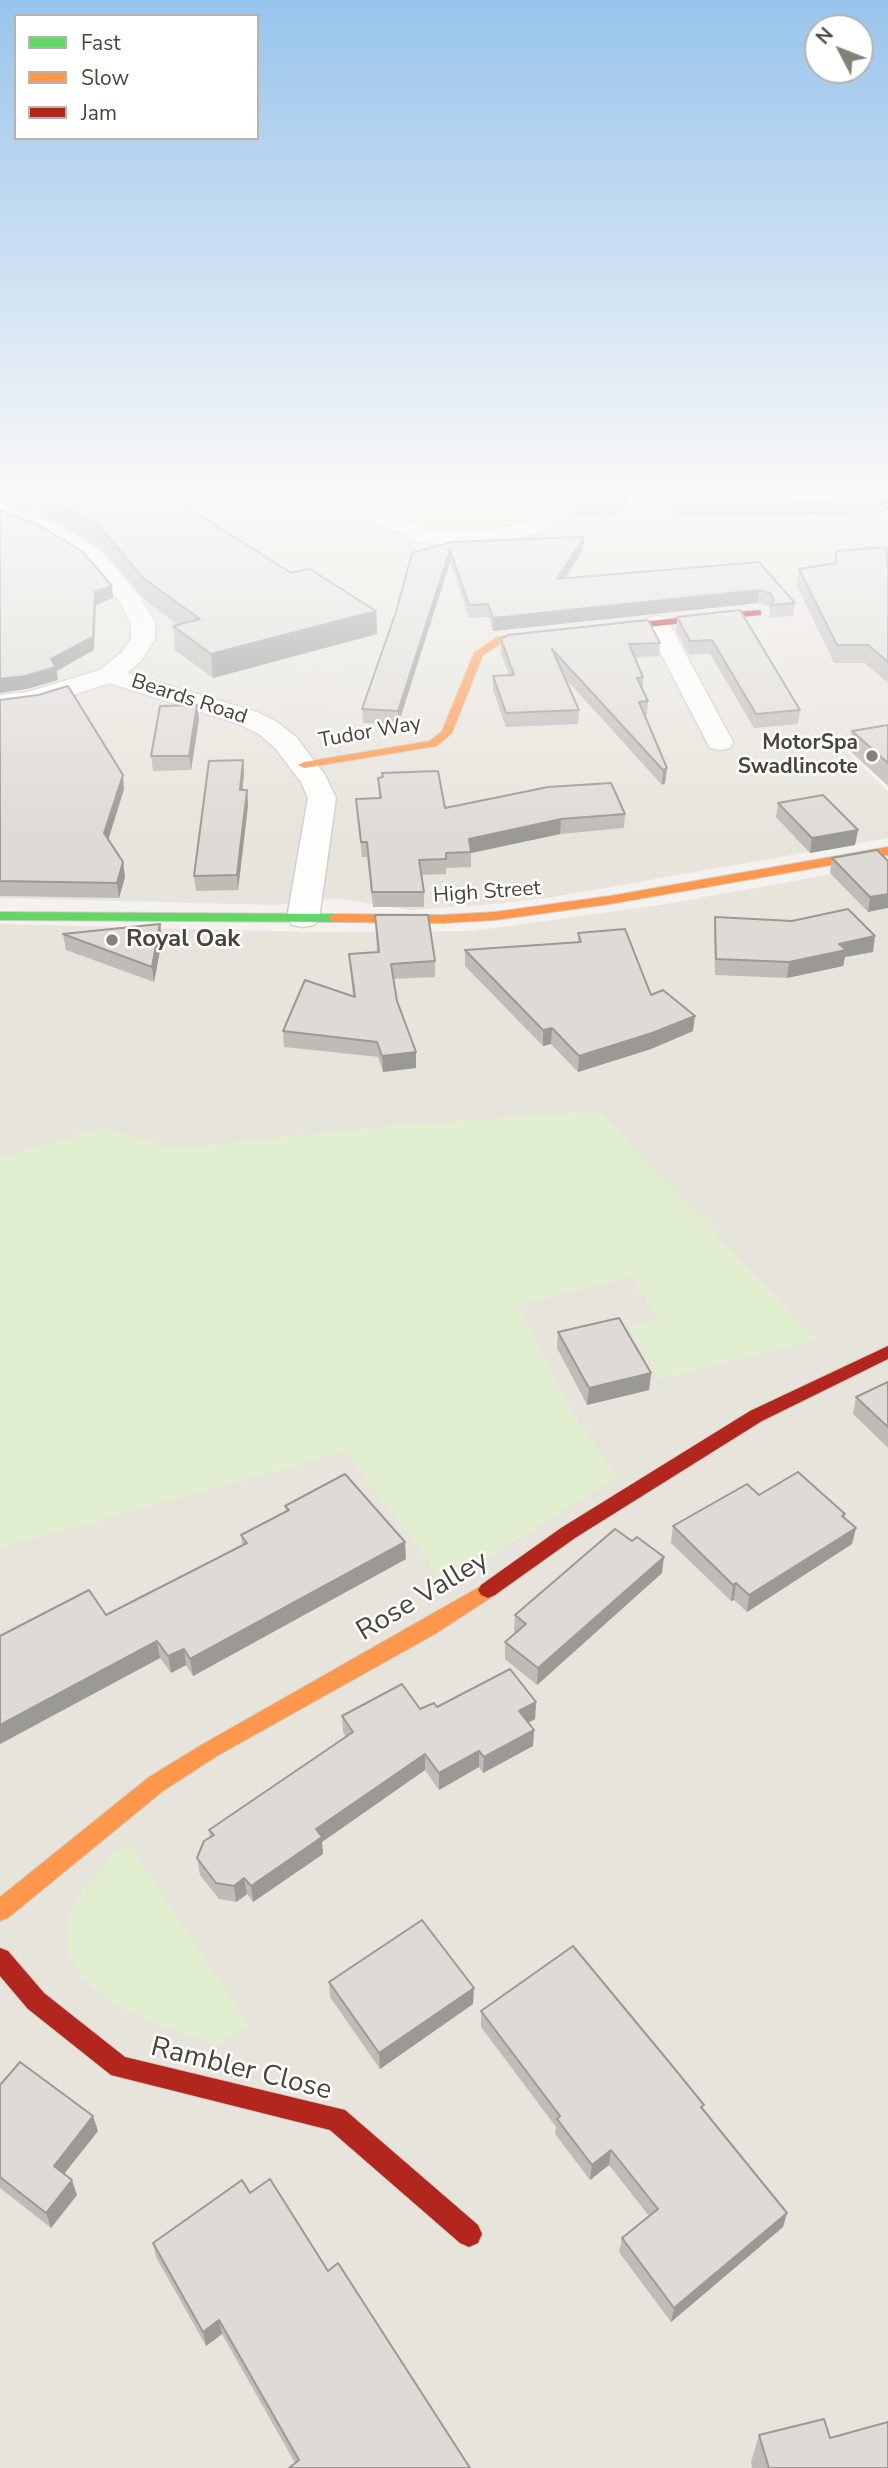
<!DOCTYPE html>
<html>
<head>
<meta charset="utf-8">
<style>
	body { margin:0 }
	#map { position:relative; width:888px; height:2468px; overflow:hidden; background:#f4f2ee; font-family:"Nunito Sans",sans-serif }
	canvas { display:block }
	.legend { position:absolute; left:14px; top:14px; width:245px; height:126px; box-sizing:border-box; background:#fff; border:2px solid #b7b4b0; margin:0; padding:9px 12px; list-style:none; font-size:21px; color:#4b4439 }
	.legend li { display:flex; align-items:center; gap:14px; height:35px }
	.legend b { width:35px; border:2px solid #b7b4b0 }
	.north { position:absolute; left:804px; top:14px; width:70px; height:70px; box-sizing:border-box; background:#fff; border:2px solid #b7b4b0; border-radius:50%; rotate:312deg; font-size:19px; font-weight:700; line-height:28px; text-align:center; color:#4b4439 }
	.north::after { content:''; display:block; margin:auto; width:24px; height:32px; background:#868178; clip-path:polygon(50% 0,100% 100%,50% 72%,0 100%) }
</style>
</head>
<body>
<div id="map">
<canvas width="888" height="2468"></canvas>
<ul class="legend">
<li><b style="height:9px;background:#63d668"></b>Fast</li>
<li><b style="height:9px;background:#ff974d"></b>Slow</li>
<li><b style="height:9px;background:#b3261e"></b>Jam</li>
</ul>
<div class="north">N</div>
</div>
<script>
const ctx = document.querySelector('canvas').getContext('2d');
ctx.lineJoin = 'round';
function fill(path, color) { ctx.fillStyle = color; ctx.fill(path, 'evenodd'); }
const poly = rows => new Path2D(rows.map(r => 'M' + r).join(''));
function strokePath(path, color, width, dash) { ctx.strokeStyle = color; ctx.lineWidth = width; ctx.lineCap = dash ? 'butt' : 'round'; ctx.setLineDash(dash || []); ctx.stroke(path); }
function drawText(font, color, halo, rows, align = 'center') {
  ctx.font = font + ' "Nunito Sans",sans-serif'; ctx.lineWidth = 5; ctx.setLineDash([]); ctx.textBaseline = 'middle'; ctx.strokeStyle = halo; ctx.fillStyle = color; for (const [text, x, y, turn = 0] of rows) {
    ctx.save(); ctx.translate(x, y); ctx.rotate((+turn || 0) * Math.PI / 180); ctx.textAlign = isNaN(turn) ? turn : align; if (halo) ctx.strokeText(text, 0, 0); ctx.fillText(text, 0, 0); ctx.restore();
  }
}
const residential = poly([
	[0,491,888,491,888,614,762,622,844,749,888,791,888,838,553,897,494,904,410,910,338,898,277,905,0,898],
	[888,864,888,2468,0,2468,0,924,311,932,473,931,660,905]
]);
const industrial = poly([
	[888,614,888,743,844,749,761,622]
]);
const green = poly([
	[343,491,483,491,542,498,525,522,505,529,452,533,425,530],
	[599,1111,817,1340,659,1379,628,1326,658,1319,631,1277,518,1305,565,1401,617,1477,442,1587,426,1557,344,1452,0,1548,0,1157,104,1128,173,1149,390,1126],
	[129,1843,249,2025,216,2045,159,2026,102,1996,82,1977,68,1955,66,1931,71,1909,82,1891,115,1854]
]);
const parking = poly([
	[313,665,346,667,325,714,291,712,277,708,278,704,254,702,267,680,288,682,295,670]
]);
const street = poly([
	[319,491,346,491,431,531,452,532,493,530,525,522,534,513,539,491,560,491,555,515,541,532,493,544,452,546,419,542,322,495,319,491],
	[630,491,736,491,733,495,726,497,640,497,633,495,630,491],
	[0,504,61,527,101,551,141,598,155,623,155,639,140,662,127,673,257,712,277,722,296,737,325,775,336,798,319,918,314,925,303,927,292,925,287,918,308,798,301,782,276,749,259,734,239,724,109,683,40,706,0,711,0,695,28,692,100,670,122,652,131,639,131,623,122,605,85,561,45,537,0,518,0,504],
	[657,616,666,618,669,623,733,742,730,748,720,750,710,748,707,742,645,623,648,618,657,616]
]);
const fast = poly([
	[0,912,334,914,340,918,334,922,0,920,0,912]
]);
const slow = poly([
	[648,621,651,622,651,626,504,642,483,655,452,733,437,746,304,768,298,765,304,762,430,741,442,731,474,653,497,637,648,621],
	[888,847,888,855,610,904,495,920,443,923,334,922,328,918,334,914,443,915,495,912,610,896,888,847],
	[488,1582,495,1585,498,1590,495,1595,435,1634,217,1756,163,1791,8,1918,0,1921,0,1897,149,1777,203,1744,488,1582]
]);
const jam = poly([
	[758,610,761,611,761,615,648,627,643,624,648,621,758,610],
	[888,1346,888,1359,762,1421,575,1538,495,1595,488,1598,481,1595,478,1590,481,1585,561,1528,750,1411,888,1346],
	[0,1948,8,1951,44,1993,125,2057,345,2110,478,2225,482,2234,478,2243,469,2247,460,2243,330,2130,111,2075,28,2009,0,1976,0,1948]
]);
const wall = poly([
	[0,491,30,501,32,513,0,502],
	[631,491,631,496,625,506,619,505,612,518,574,515,575,502],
	[669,491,888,491,879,514,675,517,669,500],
	[36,494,291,573,376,611,377,634,213,678,175,650,173,626,178,625,146,601,102,549,62,525,39,516],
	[452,542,583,550,565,578,759,562,795,603,793,616,769,618,770,610,768,606,758,603,493,631,488,617,469,618,450,562,398,725,363,723,362,709],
	[836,551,888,566,888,683,865,663,834,663,797,586,799,569,834,563],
	[740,610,800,710,798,724,754,728,710,654,689,655,676,630,677,617],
	[501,639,660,643,659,656,635,658,643,677,643,689,648,701,647,715,645,715,667,768,665,783,662,785,564,677,579,710,578,724,506,727,493,690,493,676,509,675,501,653],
	[0,700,124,789,108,839,125,877,119,898,0,896],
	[199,719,191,770,153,771,151,756],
	[888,725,888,786,849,750,852,731],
	[243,760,244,774,242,790,247,790,248,805,238,890,196,891,194,876],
	[378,778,445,808,625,814,624,828,560,834,471,853,471,867,446,868,446,874,421,875,424,892,424,907,373,907,367,857,362,857,356,799,379,798],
	[778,803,858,830,855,845,810,853,776,817],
	[832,858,888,861,868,912,830,873],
	[375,915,435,961,435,977,393,979,397,1001,416,1052,416,1068,383,1072,378,1057,284,1047,283,1031,353,997,349,954,377,952],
	[715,917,873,952,845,957,843,966,787,978,715,975,714,933],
	[578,933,651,995,693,1031,651,1049,578,1072,551,1044,543,1046,465,966,465,950,578,942],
	[63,934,162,940,154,982,66,950],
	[558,1332,651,1373,649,1390,587,1405,557,1348],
	[888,1382,888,1448,853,1414,856,1397],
	[759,1495,845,1514,845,1518,852,1544,747,1612,734,1600,731,1601,671,1543,673,1526],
	[285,1506,406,1559,193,1676,186,1665,171,1673,160,1658,0,1744,0,1636,106,1615,242,1545,241,1535,286,1512],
	[662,1573,537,1685,505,1659,505,1642,516,1633,514,1631,515,1615],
	[536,1702,535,1719,528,1723,534,1730,533,1746,483,1773,479,1767,439,1790,425,1770,322,1842,323,1854,253,1902,247,1894,236,1902,219,1899,200,1875,197,1858,210,1837,209,1830,346,1737,343,1732,342,1716,437,1707],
	[329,1982,474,1988,473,2004,380,2069,330,1997],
	[481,2011,703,2109,787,2213,783,2227,671,2322,619,2252,622,2238,649,2216,609,2165,590,2180,555,2134,556,2127,481,2027],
	[0,2085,98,2131,64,2174,77,2195,51,2228,0,2188],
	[250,2193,328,2271,470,2468,295,2463,222,2334,206,2346,156,2257,153,2243],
	[759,2435,830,2438,888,2468,752,2468,751,2462]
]);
const shadedWall = poly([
	[627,491,631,491,631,496,625,506,626,493],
	[620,493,619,505,612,518,613,506],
	[888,498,888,510,880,512,881,499],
	[584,537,583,550,557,592,557,579],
	[450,550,450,562,398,725,398,711],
	[112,586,113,598,96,605,94,650,57,671,58,680,27,689,0,693,0,679,51,659,95,592],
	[759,590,758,603,493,631,493,618],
	[376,611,377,634,213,678,211,654],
	[197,705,199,719,191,770,189,756],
	[243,760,244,774,241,805,240,790],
	[667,768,665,783,662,785,663,770],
	[123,775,124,789,106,847,104,833],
	[247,790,248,805,238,890,237,875],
	[561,819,560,834,471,853,469,839],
	[858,830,855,845,810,853,812,838],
	[123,862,125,877,119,898,117,883],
	[888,894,888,908,868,912,870,897],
	[160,924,162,940,154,982,152,967],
	[875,936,873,952,845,957,843,966,787,978,789,962,839,944],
	[695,1016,693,1031,651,1049,578,1072,579,1056],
	[552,1028,551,1044,543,1046,543,1030],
	[416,1052,416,1068,383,1072,382,1056],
	[651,1373,649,1390,587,1405,589,1388],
	[856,1528,852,1544,747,1612,749,1595],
	[405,1542,406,1559,193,1676,190,1659],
	[664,1557,662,1573,537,1685,538,1668],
	[736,1583,734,1600,731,1601,733,1585],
	[157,1641,160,1658,0,1744,0,1725],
	[184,1649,186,1665,171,1673,168,1656],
	[536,1702,535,1719,519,1728,519,1711],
	[534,1730,533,1746,483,1773,484,1757],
	[479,1751,479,1767,439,1790,439,1773],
	[425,1754,425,1770,322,1842,323,1854,253,1902,251,1886,316,1829],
	[244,1878,247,1894,236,1902,234,1886],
	[474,1988,473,2004,380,2069,379,2053],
	[93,2116,98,2131,59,2180,54,2166],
	[611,2150,609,2165,590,2180,592,2165],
	[72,2180,77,2195,51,2228,46,2213],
	[787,2213,783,2227,671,2322,674,2308],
	[219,2320,222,2334,206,2346,203,2332]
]);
const building = poly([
	[0,491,27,491,30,501,0,491],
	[37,491,162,491,291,573,310,569,376,611,211,654,173,626,200,619,143,578,100,527,59,503,36,494,37,491],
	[582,491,627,491,626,493,620,493,613,506,575,502,582,491],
	[671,491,888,491,888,498,881,499,881,502,676,505,671,491],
	[0,510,42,527,82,551,112,586,95,592,93,637,51,659,56,667,25,676,0,679,0,510],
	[584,537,557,579,759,562,795,603,771,605,774,600,770,593,759,590,493,618,488,604,469,605,450,550,398,711,362,709,396,612,412,553,452,542,584,537],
	[886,547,888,566,888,662,868,645,837,645,799,569,836,563,836,551,886,547],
	[740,610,800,710,756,714,712,640,690,641,677,617,740,610],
	[648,620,660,643,629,644,643,677,637,678,648,701,639,702,667,768,663,770,552,649,579,710,506,713,493,676,514,675,501,639,508,635,648,620],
	[68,686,123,775,104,833,123,862,117,883,0,881,0,700,38,695,68,686],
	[197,705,189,756,151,756,160,706,197,705],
	[888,725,888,763,852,731,888,725],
	[243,760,240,790,247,790,237,875,194,876,209,761,243,760],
	[438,771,445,808,548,787,611,783,625,814,561,819,469,839,471,852,446,853,446,859,419,860,424,892,372,892,367,842,361,842,356,799,381,798,378,778,383,777,382,773,438,771],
	[823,795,858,830,812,838,778,803,823,795],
	[877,850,888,861,888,894,870,897,832,858,877,850],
	[848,909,875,936,839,944,846,950,789,962,716,959,715,917,792,921,848,909],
	[375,915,428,915,435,961,391,964,397,1001,416,1052,382,1056,377,1042,283,1031,305,980,355,997,349,954,379,952,375,915],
	[160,924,152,967,63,934,160,924],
	[625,929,651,995,663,990,695,1016,652,1033,579,1056,552,1028,543,1030,465,950,581,942,578,933,625,929],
	[619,1318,651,1373,589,1388,558,1332,619,1318],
	[888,1382,888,1427,856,1397,888,1382],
	[798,1472,845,1514,842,1516,856,1528,749,1595,736,1583,733,1585,673,1526,747,1484,759,1495,798,1472],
	[345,1474,405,1542,190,1659,184,1649,168,1656,157,1641,0,1725,0,1636,89,1590,106,1615,247,1543,241,1535,289,1510,285,1506,345,1474],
	[615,1529,632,1541,637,1537,664,1557,538,1668,505,1642,526,1624,515,1615,615,1529],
	[510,1669,536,1702,519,1711,534,1730,484,1757,479,1751,439,1773,425,1754,316,1829,322,1837,251,1886,244,1878,234,1886,216,1883,197,1858,204,1841,214,1835,209,1830,353,1732,342,1716,402,1684,420,1709,434,1703,437,1707,510,1669],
	[422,1920,474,1988,379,2053,329,1982,422,1920],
	[573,1946,674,2068,704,2105,701,2107,787,2213,674,2308,622,2238,658,2209,611,2150,592,2165,557,2119,560,2116,481,2011,573,1946],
	[20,2062,93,2116,54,2166,72,2180,46,2213,0,2177,0,2085,20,2062],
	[270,2179,328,2271,338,2263,470,2468,289,2468,299,2460,219,2320,203,2332,153,2243,242,2180,250,2193,270,2179],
	[824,2419,830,2438,888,2422,888,2468,769,2468,759,2435,824,2419]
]);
const markers = [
	[872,756,7,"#868178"],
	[112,940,7,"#868178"]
];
const farStreetnames = [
	["Beards Road",189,700,18],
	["Tudor Way",370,733,-10],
	["High Street",487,893,-4]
];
const farPoinames = [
	["MotorSpa",858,744],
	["Swadlincote",858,768]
];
const poiNames = [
	["Royal Oak",126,940]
];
const nearStreetnames = [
	["Rose Valley",423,1597,-31],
	["Rambler Close",241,2070,14]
];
fill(residential, '#e7e4dc');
fill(industrial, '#e6e2de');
fill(green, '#e1eecf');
fill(parking, '#e6e3df');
strokePath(street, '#d2d0cb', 3);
strokePath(fast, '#d3cfc5', 2);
strokePath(slow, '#d3cfc5', 2);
strokePath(jam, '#d3cfc5', 2);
fill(street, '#fdfdfc');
fill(fast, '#63d668');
fill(slow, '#ff974d');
fill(jam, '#b3261e');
fill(wall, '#bfbcb8');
fill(shadedWall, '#9b9996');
fill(building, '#dedbd6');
strokePath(building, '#9b9996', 2);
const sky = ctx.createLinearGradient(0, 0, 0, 837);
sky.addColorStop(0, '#98c4ec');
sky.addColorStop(0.59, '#faf9f7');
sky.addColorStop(1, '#faf9f700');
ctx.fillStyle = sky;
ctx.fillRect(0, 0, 888, 837);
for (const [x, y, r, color] of markers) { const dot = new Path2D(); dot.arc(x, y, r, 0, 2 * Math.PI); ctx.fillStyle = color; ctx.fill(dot); strokePath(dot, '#fff', 2.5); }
drawText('21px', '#4b4439', '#fff', farStreetnames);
drawText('bold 21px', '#4b4439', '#fff', farPoinames, 'right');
drawText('bold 24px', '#4b4439', '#fff', poiNames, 'left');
drawText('28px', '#4b4439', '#fff', nearStreetnames);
</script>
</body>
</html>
